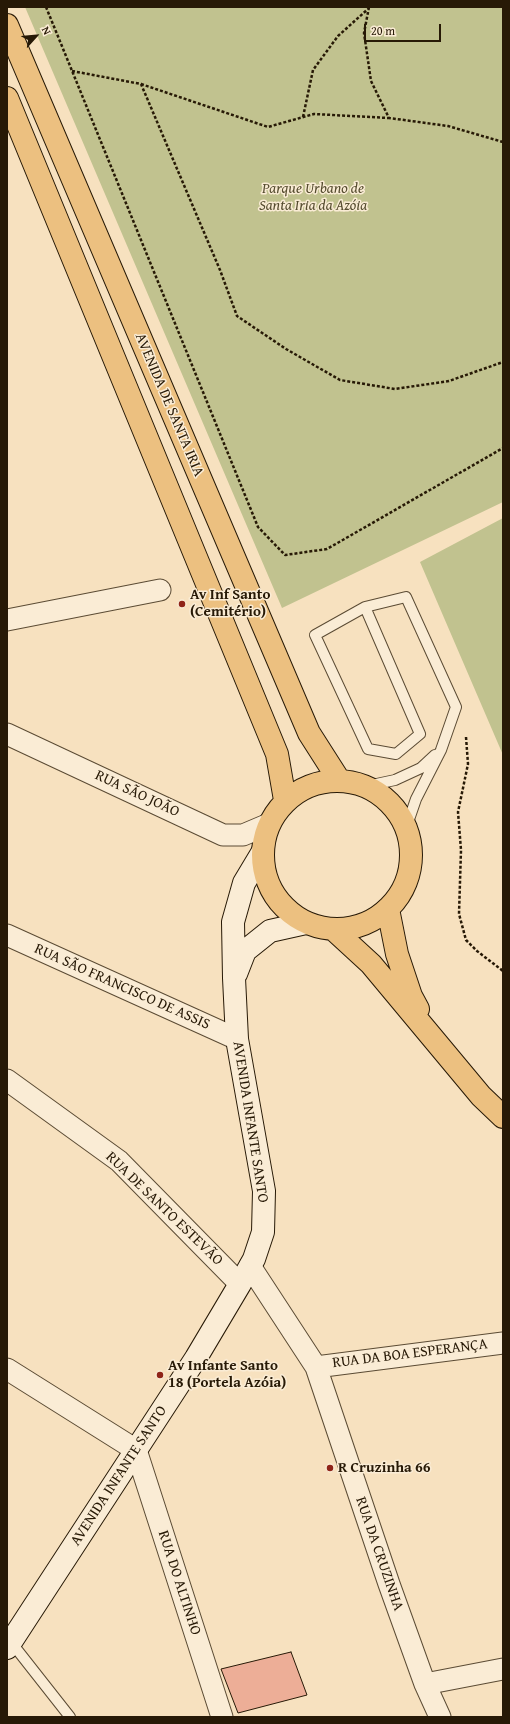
<!DOCTYPE html>
<html>
<head>
<meta charset="utf-8">
<style>
	body { margin:0 }
	#map { position:relative; width:510px; height:1724px; overflow:hidden; background:#f7e1bf; font-family:"Gentium Book Plus",serif }
	canvas { display:block }
	.frame { position:absolute; inset:0; border:8px solid #271906; pointer-events:none }
	.north { position:absolute; left:16px; top:16px; width:40px; height:40px; -webkit-text-stroke:3px #faecd5; paint-order:stroke; rotate:63deg; font-size:11px; font-weight:700; line-height:16px; text-align:center; color:#271906 }
	.north::after { content:''; display:block; margin:auto; width:14px; height:18px; background:#271906; clip-path:polygon(50% 0,100% 100%,50% 72%,0 100%) }
	.scale { position:absolute; left:364px; top:24px; width:77px; height:18px; box-sizing:border-box; border:2px solid #271906; border-top:0; padding-left:5px; font-size:12px; line-height:14px; white-space:nowrap; color:#271906; -webkit-text-stroke:3px #faecd5; paint-order:stroke }
</style>
</head>
<body>
<div id="map">
<canvas width="510" height="1724"></canvas>
<div class="frame"></div>
<div class="north">N</div>
<div class="scale">20 m</div>
</div>
<script>
const ctx = document.querySelector('canvas').getContext('2d');
ctx.lineJoin = 'round';
function fill(path, color) { ctx.fillStyle = color; ctx.fill(path, 'evenodd'); }
const poly = rows => new Path2D(rows.map(r => 'M' + r).join(''));
function strokePath(path, color, width, dash) { ctx.strokeStyle = color; ctx.lineWidth = width; ctx.lineCap = dash ? 'butt' : 'round'; ctx.setLineDash(dash || []); ctx.stroke(path); }
function drawText(font, color, halo, rows, align = 'center') {
  ctx.font = font + ' "Gentium Book Plus",serif'; ctx.lineWidth = 3; ctx.setLineDash([]); ctx.textBaseline = 'middle'; ctx.strokeStyle = halo; ctx.fillStyle = color; for (const [text, x, y, turn = 0] of rows) {
    ctx.save(); ctx.translate(x, y); ctx.rotate((+turn || 0) * Math.PI / 180); ctx.textAlign = isNaN(turn) ? turn : align; if (halo) ctx.strokeText(text, 0, 0); ctx.fillText(text, 0, 0); ctx.restore();
  }
}
const green = poly([
	[25,7,503,7,503,502,282,608],
	[503,518,503,755,420,562]
]);
const building = poly([
	[291,1652,307,1695,238,1713,221,1669,291,1652]
]);
const path = poly([
	[46,7,258,527,285,555,327,549,503,448],
	[369,7,364,33,371,81,389,118,448,126,503,142],
	[72,71,141,84,220,270,237,316,286,349,340,380,395,389,449,381,503,362],
	[141,84,268,127,314,114,389,118],
	[303,117,313,70,338,36,368,9],
	[466,737,468,764,458,812,461,850,459,914,466,940,477,951,503,971]
]);
const lane = poly([
	[365,607,420,734,396,754,368,749,315,635,365,607,406,597,456,707,441,750,416,799,406,828],
	[367,786,395,780,421,768,435,755],
	[11,1642,70,1717]
]);
const street = poly([
	[7,620,160,590],
	[7,734,223,835,243,835,269,824],
	[7,935,237,1039],
	[7,1080,119,1161,240,1284],
	[250,1266,316,1367,389,1584,425,1684,440,1717],
	[316,1367,503,1343],
	[7,1369,136,1450,222,1717],
	[425,1684,503,1669]
]);
const secondary = poly([
	[236,974,245,951,270,931,306,923],
	[7,1648,196,1358,240,1284,254,1259,263,1232,264,1191,237,1039,234,978,233,922,244,883,262,853]
]);
const primary = poly([
	[7,25,309,733,339,780],
	[7,98,277,754,285,800],
	'263 855a74 74 0 1 1 148 0a74 74 0 1 1-148 0Z',
	[388,909,397,954,411,996,418,1009],
	[334,930,371,964,481,1096,503,1117]
]);
const markers = [
	[182,604,4,"#8f2418"],
	[160,1375,4,"#8f2418"],
	[330,1468,4,"#8f2418"]
];
const parkNames = [
	["Parque Urbano de",313,189],
	["Santa Iria da Azóia",313,206]
];
const streetNames = [
	["AVENIDA DE SANTA IRIA",169,405,67],
	["RUA SÃO JOÃO",137,794,25],
	["RUA SÃO FRANCISCO DE ASSIS",122,987,24],
	["AVENIDA INFANTE SANTO",250,1122,81],
	["RUA DE SANTO ESTEVÃO",164,1209,44],
	["RUA DA BOA ESPERANÇA",410,1354,-7],
	["AVENIDA INFANTE SANTO",119,1476,-57],
	["RUA DA CRUZINHA",379,1554,71],
	["RUA DO ALTINHO",179,1583,72]
];
const poiNames = [
	["Av Inf Santo",190,595],
	["(Cemitério)",190,612],
	["Av Infante Santo",168,1366],
	["18 (Portela Azóia)",168,1383],
	["R Cruzinha 66",338,1468]
];
fill(green, '#c1c28f');
fill(building, '#edae97');
strokePath(building, '#271906', 1);
strokePath(lane, '#5b4b34', 12);
strokePath(street, '#5b4b34', 23);
strokePath(secondary, '#271906', 24);
strokePath(primary, '#271906', 24);
strokePath(path, '#271906', 2.5, [3, 2]);
strokePath(lane, '#faecd5', 10);
strokePath(street, '#faecd5', 21);
strokePath(secondary, '#faecd5', 22);
strokePath(primary, '#ecc080', 22);
for (const [x, y, r, color] of markers) { const dot = new Path2D(); dot.arc(x, y, r, 0, 2 * Math.PI); ctx.fillStyle = color; ctx.fill(dot); strokePath(dot, '#faecd5', 1.5); }
drawText('italic 15px', '#554c2f', '#faecd5', parkNames);
drawText('15px', '#271906', '#faecd5', streetNames);
drawText('bold 15px', '#271906', '#faecd5', poiNames, 'left');
</script>
</body>
</html>
